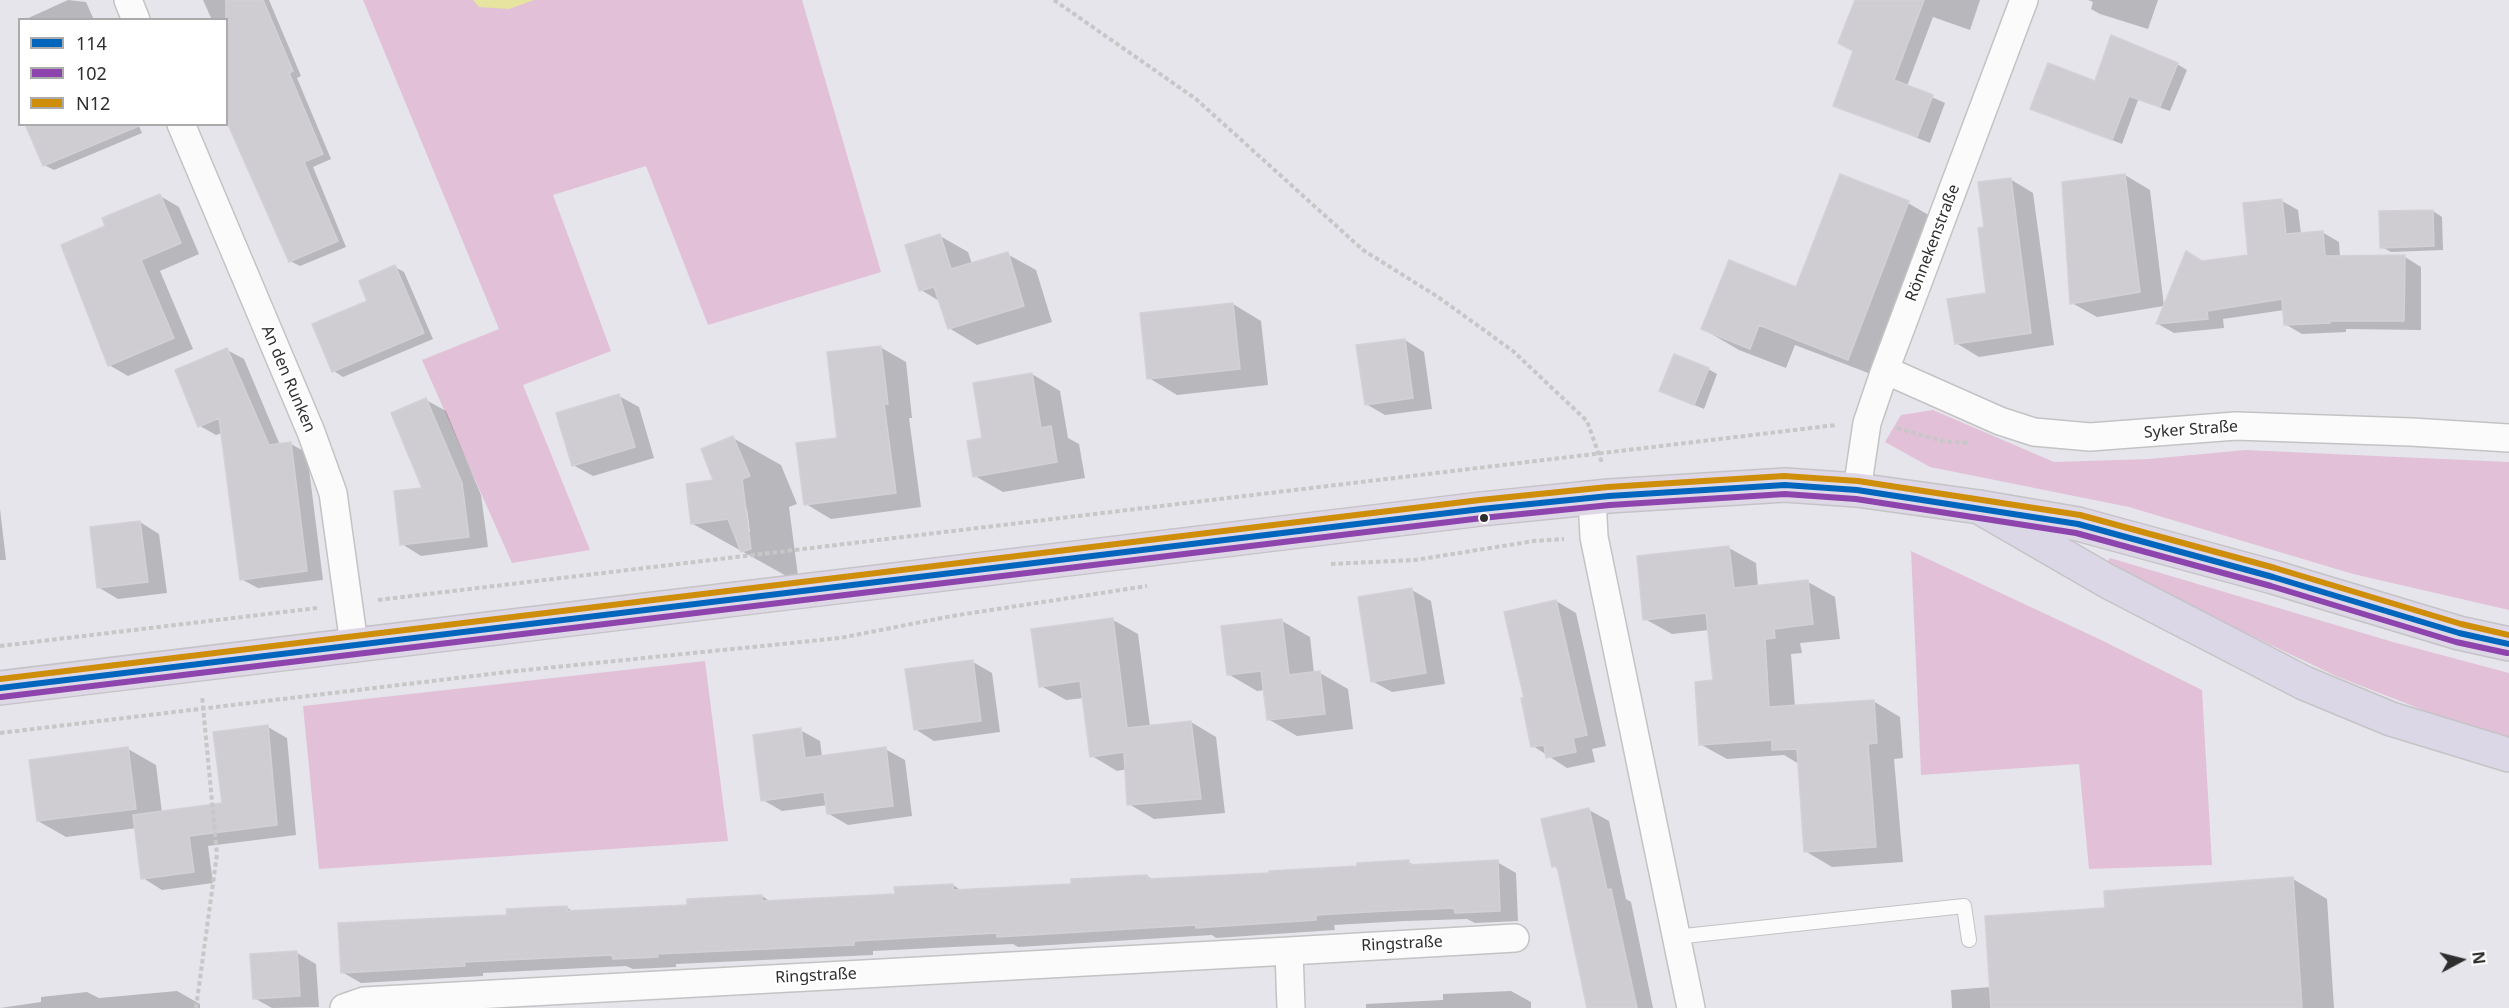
<!DOCTYPE html>
<html>
<head>
<meta charset="utf-8">
<style>
	body { margin:0 }
	#map { position:relative; width:2509px; height:1008px; overflow:hidden; background:#e6e5eb; font-family:"Noto Sans",sans-serif }
	canvas { display:block }
	.legend { position:absolute; left:18px; top:18px; width:210px; height:108px; box-sizing:border-box; background:#fff; border:2px solid #ababab; margin:0; padding:8px 10px; list-style:none; font-size:18px; color:#2e2e2e }
	.legend li { display:flex; align-items:center; gap:12px; height:30px }
	.legend b { width:30px; border:2px solid #ababab }
	.north { position:absolute; left:2431px; top:930px; width:60px; height:60px; -webkit-text-stroke:4px #fff; paint-order:stroke; rotate:83deg; font-size:16px; font-weight:700; line-height:24px; text-align:center; color:#2e2e2e }
	.north::after { content:''; display:block; margin:auto; width:21px; height:27px; background:#2e2e2e; clip-path:polygon(50% 0,100% 100%,50% 72%,0 100%) }
</style>
</head>
<body>
<div id="map">
<canvas width="2509" height="1008"></canvas>
<ul class="legend">
<li><b style="height:8px;background:#0065bd"></b>114</li>
<li><b style="height:8px;background:#8e44ad"></b>102</li>
<li><b style="height:8px;background:#cf8e09"></b>N12</li>
</ul>
<div class="north">N</div>
</div>
<script>
const ctx = document.querySelector('canvas').getContext('2d');
ctx.lineJoin = 'round';
function fill(path, color) { ctx.fillStyle = color; ctx.fill(path, 'evenodd'); }
const poly = rows => new Path2D(rows.map(r => 'M' + r).join(''));
function strokePath(path, color, width, dash) { ctx.strokeStyle = color; ctx.lineWidth = width; ctx.lineCap = dash ? 'butt' : 'round'; ctx.setLineDash(dash || []); ctx.stroke(path); }
function drawText(font, color, halo, rows, align = 'center') {
  ctx.font = font + ' "Noto Sans",sans-serif'; ctx.lineWidth = 4.5; ctx.setLineDash([]); ctx.textBaseline = 'middle'; ctx.strokeStyle = halo; ctx.fillStyle = color; for (const [text, x, y, turn = 0] of rows) {
    ctx.save(); ctx.translate(x, y); ctx.rotate((+turn || 0) * Math.PI / 180); ctx.textAlign = isNaN(turn) ? turn : align; if (halo) ctx.strokeText(text, 0, 0); ctx.fillText(text, 0, 0); ctx.restore();
  }
}
const green = poly([
	[363,0,802,0,881,272,708,325,646,166,553,195,611,351,523,385,590,550,512,563,422,360,499,329],
	[1933,410,2054,462,2149,459,2245,450,2509,462,2509,610,2353,574,2129,507,1930,467,1885,442,1901,415],
	[1911,551,2099,639,2202,690,2212,865,2089,869,2079,764,1921,775],
	[2110,558,2393,642,2509,673,2509,737,2451,721,2336,676,2105,566],
	[705,661,728,841,319,869,303,706]
]);
const water = poly([
	[473,0,534,0,509,9,479,7]
]);
const shadow = poly([
	[68,0,86,2,94,20,24,20],
	[203,0,269,0,301,76,297,78,331,159,313,167,346,247,300,266,290,261,226,20,212,20],
	[1857,0,1980,0,1970,30,1933,17,1907,86,1945,103,1930,143,1835,105,1855,51],
	[2088,0,2087,0,2158,0,2148,29,2100,14,2091,9,2093,2],
	[2177,64,2187,70,2170,111,2138,100,2122,144,2032,108,2096,83],
	[138,124,142,133,54,170,44,165],
	[2125,175,2150,190,2164,306,2097,317,2072,303],
	[2010,179,2033,193,2054,345,1979,357,1956,343,1988,294,1986,228],
	[160,196,179,207,199,254,160,271,193,349,128,376,109,365,107,227],
	[2282,201,2298,210,2301,234,2322,232,2339,242,2340,258,2405,257,2421,267,2421,330,2346,329,2346,332,2302,334,2285,324,2284,310,2223,319,2224,328,2174,333,2158,324,2202,262,2250,256],
	[1908,203,1944,224,1884,379,1795,345,1786,368,1739,350,1703,329,1797,289],
	[2433,211,2442,217,2443,250,2391,252,2382,247],
	[940,236,968,252,972,264,1007,254,1036,270,1052,322,977,345,949,328,941,302,921,290],
	[395,267,404,272,433,339,343,377,334,371,314,325,369,302],
	[1233,304,1261,321,1268,385,1177,395,1149,378],
	[1405,340,1424,352,1432,409,1385,415,1366,404],
	[880,347,906,362,912,418,909,418,921,507,831,519,806,504],
	[227,350,244,359,280,445,291,444,307,453,323,580,258,588,241,579,222,433,216,435,200,426],
	[1708,369,1717,374,1704,409,1661,391],
	[1032,374,1060,391,1068,438,1079,444,1085,478,1003,492,975,476,984,439],
	[619,396,639,407,654,458,593,476,573,465],
	[426,400,446,411,481,495,488,547,421,556,402,544,425,489],
	[733,438,781,465,797,504,789,507,798,576,790,578,693,524,715,481],
	[744,509,747,509,750,532,747,532],
	[0,509,6,560,0,560],
	[140,522,159,534,167,593,118,599,98,587],
	[1729,548,1756,563,1758,587,1808,582,1835,597,1840,639,1800,643,1802,653,1791,654,1795,707,1873,701,1900,717,1903,758,1894,759,1903,862,1832,867,1805,851,1799,764,1784,755,1727,759,1700,744,1715,682,1709,630,1672,634,1645,619],
	[1412,590,1431,601,1445,684,1392,692,1372,681],
	[1556,601,1576,613,1606,746,1592,749,1595,762,1567,768,1533,746],
	[1113,620,1138,634,1150,727,1191,722,1216,737,1225,813,1154,819,1129,804,1127,769,1117,771,1092,756,1084,698,1066,700,1041,686],
	[1282,621,1310,637,1314,673,1320,673,1348,689,1353,729,1297,736,1268,719,1265,690,1257,691,1228,674],
	[973,662,992,673,1000,732,934,741,915,729],
	[268,727,287,738,296,835,208,846,213,883,162,890,143,878,137,828,66,837,38,821,128,749,156,765,162,813,223,805],
	[800,730,820,741,822,757,885,749,905,760,912,816,848,825,829,814,828,805,782,811,763,800],
	[1589,810,1609,821,1626,899,1631,902,1653,1008,1588,1008,1559,869,1553,866],
	[1408,862,1416,866,1497,862,1516,873,1518,921,1475,923,1467,919,1405,921,1334,925,1335,930,1260,935,1216,938,1212,935,1018,947,1013,944,873,951,873,955,676,964,676,967,633,969,626,966,483,973,483,976,361,983,342,972,508,916,567,908,575,912,688,906,762,896,771,902,896,896,953,885,962,891,1073,885,1147,876,1155,881,1358,868],
	[2293,879,2327,899,2334,1008,1952,1008,1951,990,1991,987,2107,909],
	[297,953,316,964,319,1007,272,1008,254,998],
	[177,991,200,1004,200,1008,0,1008,41,1002,41,997,87,992,99,998],
	[1511,991,1531,1002,1531,1008,1366,1008,1366,1004,1443,1000,1443,994]
]);
const building = poly([
	[226,0,263,0,293,71,289,73,323,154,304,162,338,241,289,262,226,120,226,0],
	[1855,0,1924,0,1894,80,1933,95,1917,137,1833,106,1853,51,1838,43,1855,0],
	[2111,35,2178,63,2160,107,2129,96,2112,140,2030,109,2048,63,2095,81,2111,35],
	[25,124,141,124,141,125,43,166,25,124],
	[1840,174,1909,201,1848,360,1759,325,1750,349,1701,329,1729,260,1796,287,1840,174],
	[2125,174,2140,292,2070,304,2062,182,2125,174],
	[2011,178,2031,333,1955,344,1947,299,1986,293,1978,228,1984,227,1978,182,2011,178],
	[160,194,181,243,141,260,174,338,108,366,61,245,105,226,102,218,160,194],
	[2282,199,2286,234,2323,231,2325,256,2405,255,2404,321,2330,321,2330,323,2284,325,2282,299,2207,311,2208,319,2156,324,2186,251,2202,261,2248,255,2243,203,2282,199],
	[2433,210,2434,246,2380,248,2379,211,2433,210],
	[940,234,951,269,1008,252,1024,306,948,329,934,287,919,291,905,245,940,234],
	[395,265,424,333,332,372,312,324,367,301,359,281,395,265],
	[1233,303,1240,369,1147,379,1140,313,1233,303],
	[1405,339,1413,398,1365,405,1356,345,1405,339],
	[881,346,888,404,884,404,896,493,804,505,796,443,837,438,827,352,881,346],
	[227,348,269,445,291,442,307,571,240,580,219,418,198,427,175,370,227,348],
	[1674,354,1709,368,1694,405,1659,391,1674,354],
	[1032,373,1041,428,1051,426,1057,462,973,477,967,441,982,438,973,383,1032,373],
	[619,394,635,447,572,466,556,413,619,394],
	[426,398,462,483,469,537,400,545,394,491,422,488,391,413,426,398],
	[733,436,750,476,742,479,751,549,741,552,728,519,691,524,686,484,713,480,701,449,733,436],
	[140,521,148,582,97,588,90,527,140,521],
	[1729,546,1734,588,1808,580,1813,624,1774,629,1775,638,1765,639,1769,707,1874,700,1877,743,1868,744,1876,847,1804,852,1797,749,1772,750,1772,740,1699,745,1695,682,1713,680,1706,613,1643,620,1637,556,1729,546],
	[1412,588,1426,673,1371,682,1358,597,1412,588],
	[1556,600,1587,735,1573,738,1576,752,1546,758,1544,745,1531,747,1521,698,1524,698,1504,612,1556,600],
	[1113,618,1127,728,1191,721,1201,799,1127,805,1124,752,1090,757,1080,681,1039,687,1031,629,1113,618],
	[1282,619,1289,675,1320,671,1325,714,1267,720,1261,671,1227,675,1221,626,1282,619],
	[973,660,981,721,914,730,905,669,973,660],
	[268,725,277,825,189,836,194,872,141,879,133,815,222,803,213,732,268,725],
	[801,728,805,758,886,747,893,806,827,814,824,792,761,801,753,735,801,728],
	[128,747,136,809,37,821,29,760,128,747],
	[1589,808,1607,890,1611,889,1637,1008,1587,1008,1557,866,1552,867,1541,819,1589,808],
	[1409,860,1409,865,1498,860,1500,911,1455,913,1454,908,1385,911,1316,915,1316,920,1240,925,1196,928,1196,925,997,937,997,933,854,941,854,945,657,954,658,957,613,959,612,955,464,962,465,966,341,973,338,923,507,915,506,909,567,906,567,911,687,905,687,899,762,895,762,901,895,894,894,887,953,884,953,890,1071,884,1071,879,1147,875,1148,879,1269,873,1269,871,1357,866,1357,863,1409,860],
	[2293,877,2302,1008,1991,1008,1985,916,2105,908,2104,891,2293,877],
	[297,951,300,996,253,999,250,954,297,951]
]);
const path = poly([
	[1054,0,1196,99,1363,250,1438,297,1513,351,1587,421,1602,463],
	[1897,428,1942,441,1968,443],
	[1331,564,1415,560,1534,541,1564,539],
	[378,600,1836,425],
	[0,646,317,608],
	[0,733,507,672,840,638,952,616,1147,586],
	[196,1008,217,854,202,696]
]);
const service = poly([
	[1675,937,1964,906,1969,940]
]);
const minor = poly([
	[128,0,136,20],
	[181,124,311,432,333,493,354,644],
	[1885,370,2000,421,2034,432,2090,437,2236,426,2411,432,2509,438],
	[1857,490,1867,423,1885,370,2024,0],
	[1592,498,1594,537,1691,1008],
	[344,1008,364,1001,1289,951],
	[1291,1008,1289,951,1515,938]
]);
const primary = poly([
	[0,688,1481,509,1609,496,1785,485,1857,490,1979,507,2078,524,2273,577,2459,633,2509,644]
]);
const trunk = poly([
	[1979,507,2107,581,2304,683,2391,719,2509,755]
]);
const bus1 = poly([
	[0,688,1481,509,1609,496,1785,485,1857,490,2078,524,2273,577,2459,633,2509,644]
]);
const bus2 = poly([
	[1,697,1482,518,1610,505,1785,494,1856,499,2076,533,2271,586,2456,642,2507,653]
]);
const bus3 = poly([
	[0,679,1480,500,1608,487,1784,476,1858,481,2080,515,2275,568,2461,624,2509,635]
]);
const markers = [
	[1484,518,5,"#2e2e2e"]
];
const streetNames = [
	["Rönnekenstraße",1933,243,-69],
	["An den Runken",288,379,67],
	["Syker Straße",2191,430,-4],
	["Ringstraße",1402,944,-3],
	["Ringstraße",816,976,-3]
];
fill(green, '#e2c1d8');
fill(water, '#e6e49f');
fill(shadow, '#0003');
fill(building, '#cfcdd2');
strokePath(building, '#d2d1d6', 1.5);
strokePath(service, '#c3c3c4', 16);
strokePath(minor, '#c3c3c4', 30);
strokePath(primary, '#c4c4c6', 36);
strokePath(trunk, '#c4c4c6', 36);
strokePath(path, '#c7c7c8', 4, [4.5, 3]);
strokePath(service, '#fbfbfc', 14);
strokePath(minor, '#fbfbfc', 27);
strokePath(primary, '#ded7e6', 33);
strokePath(trunk, '#dcd7e7', 33);
strokePath(bus1, '#0065bd', 6);
strokePath(bus2, '#8e44ad', 6);
strokePath(bus3, '#cf8e09', 6);
for (const [x, y, r, color] of markers) { const dot = new Path2D(); dot.arc(x, y, r, 0, 2 * Math.PI); ctx.fillStyle = color; ctx.fill(dot); strokePath(dot, '#fff', 2); }
drawText('16px', '#2e2e2e', '#fff', streetNames);
</script>
</body>
</html>
